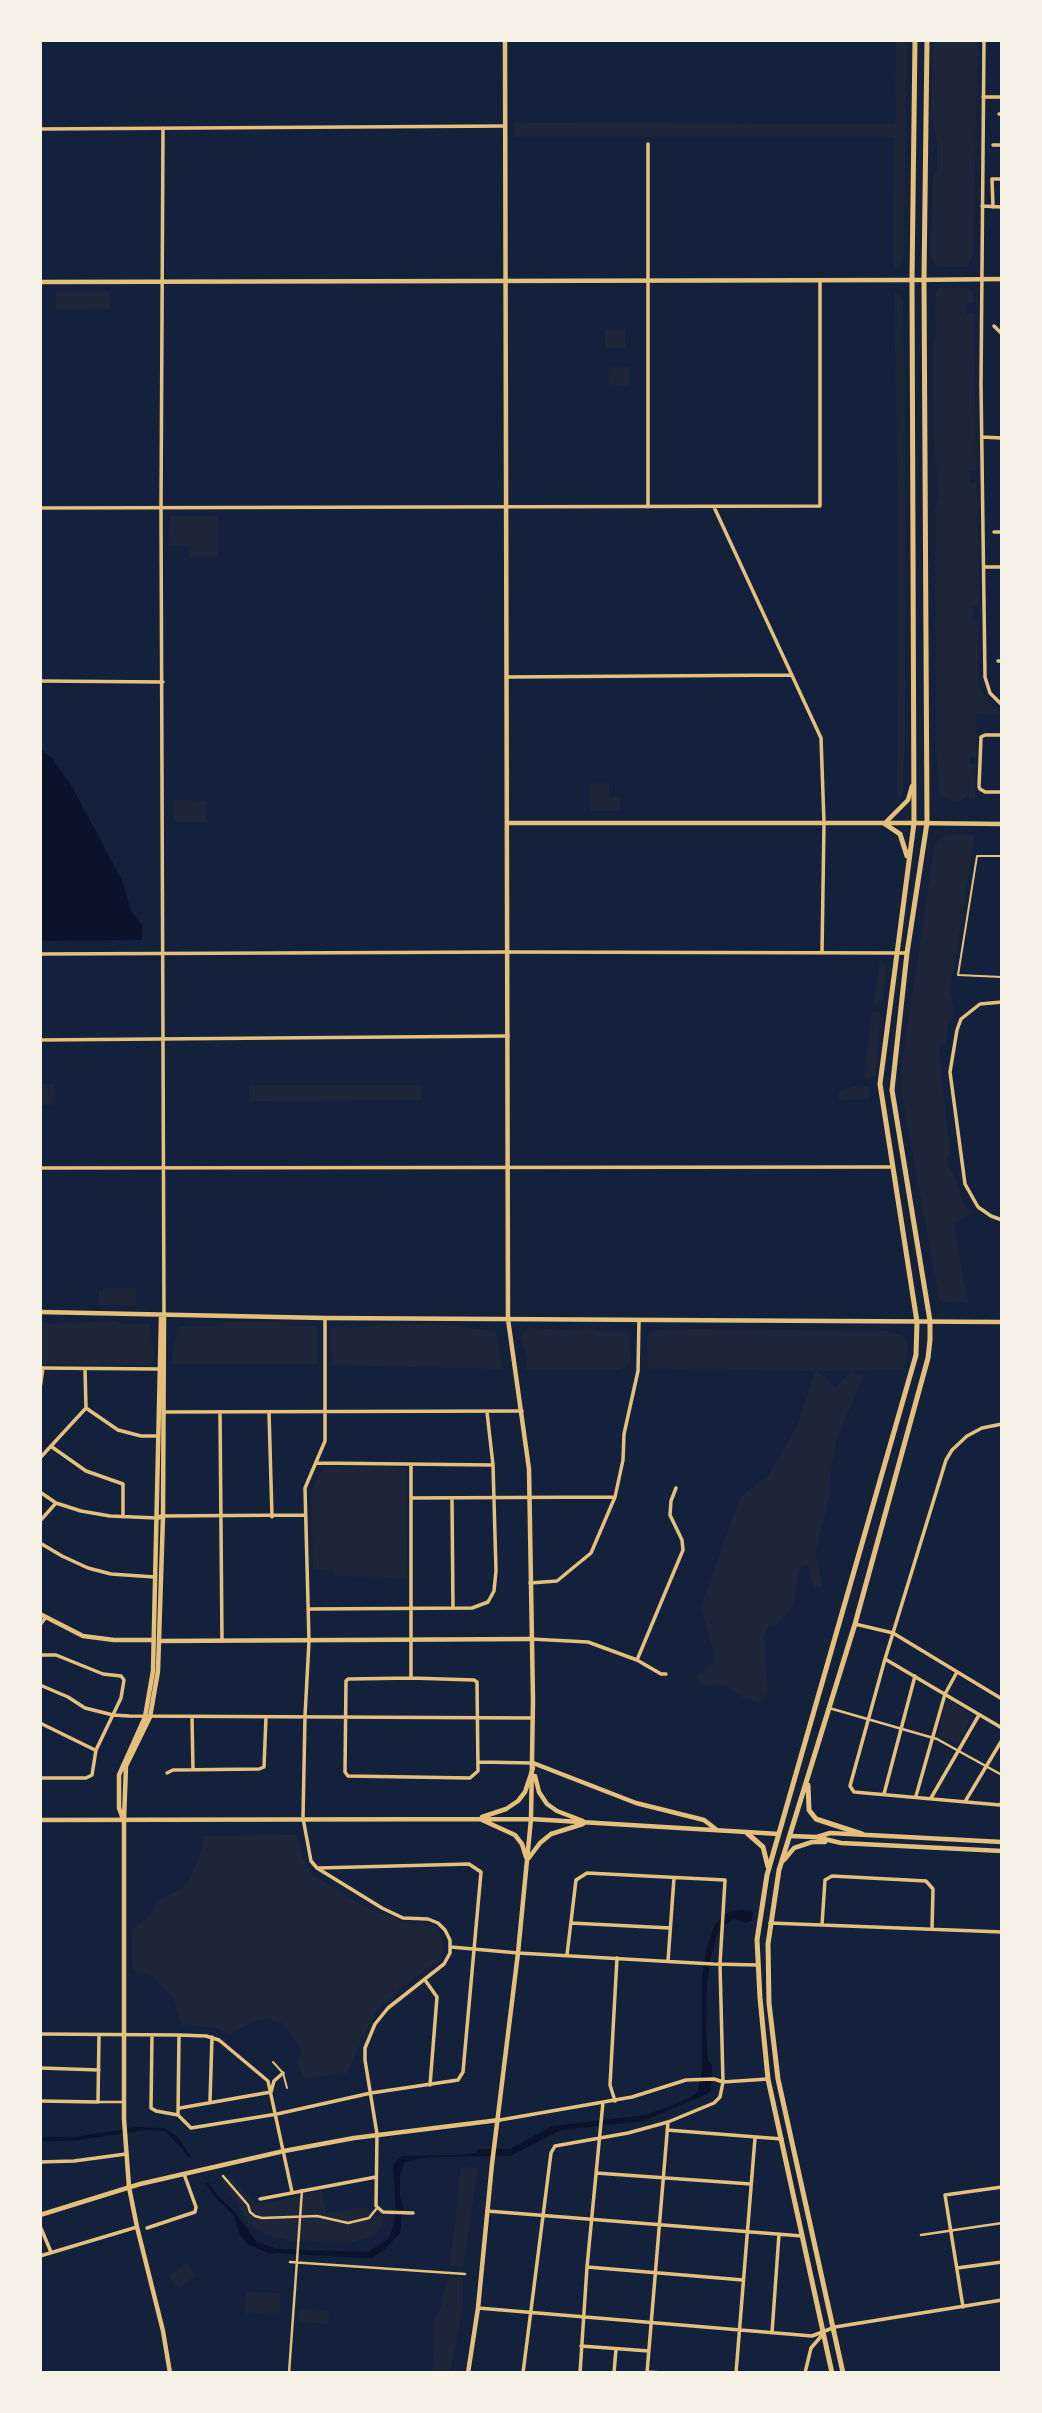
<!DOCTYPE html>
<html>
<head>
<meta charset="utf-8">
<style>
	body { margin:0 }
	#map { position:relative; width:1042px; height:2413px; overflow:hidden; background:#14213d; font-family:"Work Sans",sans-serif }
	canvas { display:block }
	.frame { position:absolute; inset:0; border:42px solid #f6f1e7; pointer-events:none }
</style>
</head>
<body>
<div id="map">
<canvas width="1042" height="2413"></canvas>
<div class="frame"></div>
</div>
<script>
const ctx = document.querySelector('canvas').getContext('2d');
ctx.lineJoin = 'round';
function fill(path, color) { ctx.fillStyle = color; ctx.fill(path, 'evenodd'); }
const poly = rows => new Path2D(rows.map(r => 'M' + r).join(''));
function strokePath(path, color, width, dash) { ctx.strokeStyle = color; ctx.lineWidth = width; ctx.lineCap = dash ? 'butt' : 'round'; ctx.setLineDash(dash || []); ctx.stroke(path); }
const green = poly([
	[896,40,907,40,904,255,899,267,893,268,894,137,515,137,515,123,895,124],
	[933,40,978,40,973,253,968,267,939,267,934,263,931,256,933,176,937,171,937,143,931,115],
	[938,288,968,288,973,292,973,303,966,304,966,314,974,314,976,470,970,471,970,483,977,483,979,607,973,606,972,620,979,621,978,685,989,703,1002,713,1002,715,977,714,976,757,970,757,970,763,976,764,975,800,968,796,960,801,948,800,940,795,936,749,935,510,939,497,934,443,933,345,936,331,935,294],
	[56,291,110,291,110,309,56,310],
	[894,292,902,297,903,302,905,398,905,722,903,792,897,804,898,528],
	[605,329,625,329,625,348,605,348],
	[608,367,629,367,629,386,609,386],
	[172,516,218,516,218,557,189,557,189,546,168,546,169,519],
	[590,783,609,783,609,797,620,797,620,811,590,811],
	[174,800,206,801,206,822,174,822],
	[953,834,975,835,950,990,954,1013,948,1025,946,1044,941,1045,939,1051,950,1154,947,1158,948,1166,955,1176,962,1201,967,1208,973,1212,954,1224,968,1303,944,1302,939,1299,902,1094,901,1070,935,843,945,835],
	[880,960,886,965,883,1001,873,1005],
	[872,1011,881,1014,875,1076,867,1079,864,1074],
	[40,1084,55,1084,56,1105,40,1105],
	[249,1085,421,1085,421,1100,249,1101],
	[858,1086,869,1087,869,1099,839,1100,839,1093,843,1089],
	[103,1288,136,1288,136,1305,99,1305,99,1291,103,1291],
	[40,1321,51,1324,113,1321,124,1324,150,1324,154,1360,150,1365,40,1364],
	[225,1322,280,1322,287,1326,317,1326,317,1364,171,1364,177,1328,183,1326,217,1326],
	[380,1324,455,1325,464,1328,496,1331,502,1369,332,1365,331,1330,336,1326,371,1327],
	[528,1328,564,1330,589,1328,600,1331,628,1331,631,1359,628,1365,619,1370,525,1370,527,1358,521,1337],
	[695,1329,886,1331,904,1336,908,1346,904,1370,817,1371,835,1387,852,1372,864,1375,836,1441,831,1469,830,1494,816,1550,822,1587,813,1587,808,1565,800,1567,793,1607,777,1624,768,1627,764,1637,768,1693,759,1703,743,1698,726,1686,701,1684,695,1677,714,1663,713,1651,701,1607,740,1497,768,1476,797,1426,815,1371,647,1369,648,1335,650,1333,656,1330],
	[324,1466,403,1467,406,1470,407,1579,337,1576,332,1571,313,1569,311,1492],
	[947,1699,973,1716,957,1744,938,1734],
	[297,1835,303,1859,313,1875,364,1906,405,1923,427,1924,435,1927,442,1935,443,1953,438,1961,400,1989,376,2011,347,2073,304,2079,297,2063,302,2050,283,2024,268,2018,252,2022,230,2035,217,2028,181,2025,175,2001,154,1978,133,1970,132,1960,132,1929,150,1916,157,1901,187,1885,200,1854,204,1836],
	[461,2167,478,2168,463,2267,450,2266],
	[232,2178,256,2204,272,2202,322,2190,326,2213,367,2207,372,2214,383,2217,383,2225,375,2234,366,2239,350,2242,293,2241,266,2235,247,2223,238,2203,219,2180],
	[186,2263,196,2275,179,2289,169,2277],
	[448,2277,463,2277,463,2306,450,2373,430,2373,433,2366,434,2320,441,2307,442,2296,445,2292],
	[246,2292,281,2293,280,2314,245,2313],
	[300,2309,329,2311,328,2324,299,2322]
]);
const water = poly([
	[40,749,51,757,71,785,123,882,131,911,142,925,142,940,40,941],
	[742,1910,753,1912,752,1920,747,1923,734,1919,726,1924,718,1932,711,1956,707,1984,706,2028,708,2061,712,2066,711,2090,707,2094,644,2121,561,2130,510,2156,428,2157,409,2161,404,2163,400,2174,400,2196,403,2206,400,2233,385,2249,372,2258,268,2253,249,2245,240,2236,234,2216,215,2197,182,2149,165,2131,146,2130,80,2140,40,2142,40,2137,75,2137,137,2127,164,2128,177,2136,217,2195,234,2211,257,2242,279,2249,368,2252,388,2239,393,2227,396,2209,393,2168,394,2164,402,2156,458,2155,475,2153,479,2149,510,2149,552,2126,646,2115,683,2101,694,2095,698,2091,702,2069,702,1977,706,1951,715,1924,729,1912]
]);
const pier = poly([
	[195,2156,211,2179,213,2181,202,2185,183,2159]
]);
const service = poly([
	[1002,856,977,856,958,975,1002,977],
	[273,2062,283,2073,287,2088]
]);
const pedestrian = poly([
	[829,1708,937,1739,1002,1775],
	[98,2102,123,2102],
	[223,2176,248,2205,250,2212,255,2216,262,2218,317,2216,348,2223,369,2218,377,2208],
	[921,2235,1002,2223],
	[290,2262,465,2274],
	[289,2373,302,2190]
]);
const minor = poly([
	[984,40,981,384,985,677,990,693,1002,705],
	[983,97,1002,97],
	[999,114,1002,114],
	[163,128,161,508,164,1314],
	[40,129,505,126],
	[648,144,648,507],
	[993,145,1002,145],
	[982,206,1002,207],
	[993,207,992,179,1002,179],
	[994,326,1002,334],
	[982,437,1002,438],
	[714,507,821,738,824,823,822,953],
	[40,508,820,506,820,280],
	[994,532,1002,532],
	[985,567,1002,567],
	[998,661,1002,661],
	[507,677,792,675],
	[40,681,163,682],
	[1002,735,985,735,981,737,979,787,980,789,985,792,1002,792],
	[40,954,507,952,907,953],
	[1002,1002,980,1004,961,1019,957,1030,950,1072,965,1184,978,1207,991,1216,1002,1220],
	[40,1040,508,1036],
	[40,1168,892,1167],
	[325,1318,325,1441,305,1488,309,1641,305,1716,303,1818,311,1861,317,1868,382,1908,403,1918,428,1919,438,1923,445,1930,450,1940,450,1953,444,1964,388,2008,375,2024,365,2048,365,2060,377,2134,376,2206,383,2212,413,2213],
	[40,1368,159,1369],
	[40,1388,43,1368],
	[86,1408,118,1430,141,1436,158,1436],
	[164,1412,522,1411],
	[220,1412,222,1641],
	[269,1412,272,1517],
	[1002,1424,982,1428,967,1436,952,1450,946,1460,885,1659,850,1786,854,1792,1000,1805,1002,1802],
	[52,1447,86,1471,123,1484,123,1517],
	[40,1458,86,1408,85,1369],
	[316,1463,492,1465],
	[411,1466,411,1677],
	[40,1492,56,1503,81,1511,110,1516,157,1518],
	[411,1498,615,1497],
	[452,1499,453,1608],
	[163,1516,305,1515],
	[40,1521,56,1503],
	[40,1543,62,1556,88,1568,111,1574,155,1577],
	[530,1583,557,1581,591,1553,615,1497,623,1460,624,1434,638,1371,639,1320],
	[309,1609,472,1608,488,1602,494,1591,496,1571,493,1465,487,1412],
	[855,1624,893,1633,1002,1699],
	[40,1625,46,1617],
	[531,1639,588,1642,637,1660,683,1550,682,1540,670,1515,671,1501,676,1488],
	[40,1655,56,1655,103,1674,121,1676,124,1680,121,1698,96,1750,92,1775,86,1778,40,1778],
	[885,1659,1002,1728],
	[637,1660,661,1674,666,1674],
	[411,1678,474,1680,477,1682,478,1771,470,1778,348,1776,345,1772,346,1681,348,1679,411,1678],
	[40,1685,68,1697,85,1708,113,1715,129,1716,533,1718],
	[192,1717,193,1770],
	[40,1723,95,1750],
	[479,1762,533,1763],
	[167,1773,173,1770,259,1769,264,1767,266,1717],
	[884,1794,915,1676],
	[916,1796,945,1694,957,1672],
	[931,1798,979,1715],
	[966,1800,1002,1740],
	[571,1923,670,1928],
	[770,1923,1002,1932],
	[822,1925,825,1880,832,1876,926,1881,933,1889,932,1929],
	[451,1947,518,1953,713,1964,758,1965],
	[668,1961,674,1878],
	[425,1980,437,1997,430,2085],
	[40,2034,179,2035,206,2036,219,2040,268,2081,292,2192],
	[152,2035,151,2108,156,2111,178,2115,191,2128,277,2114,371,2093,458,2080,463,2072,481,1872,469,1864,319,1868],
	[40,2068,99,2070],
	[40,2101,98,2102,99,2035],
	[210,2101,212,2037],
	[615,2101,610,2085,617,1958],
	[180,2108,271,2092,274,2081,283,2073],
	[178,2115,179,2035],
	[500,2120,632,2097,686,2080,714,2079,723,2082,768,2079],
	[667,2130,782,2139],
	[40,2162,74,2161,126,2154],
	[596,2173,751,2184],
	[260,2199,376,2177],
	[487,2211,802,2236],
	[40,2226,51,2252],
	[147,2228,195,2212,196,2207,184,2174],
	[40,2256,137,2227],
	[587,2267,743,2280],
	[957,2268,1002,2262],
	[963,2307,945,2195,1002,2187],
	[478,2308,812,2336,835,2327,1002,2300],
	[772,2333,779,2234],
	[581,2346,649,2351],
	[647,2372,662,2373],
	[523,2373,551,2153,555,2146,628,2133,668,2122,714,2103,720,2097,723,2082,720,1964,725,1880,587,1873,576,1880,567,1955],
	[580,2373,587,2267,603,2102],
	[614,2373,616,2349],
	[647,2373,668,2122],
	[736,2373,755,2138],
	[805,2373,811,2348,823,2334]
]);
const tertiary = poly([
	[505,40,508,1319,529,1469,533,1700,531,1819],
	[40,282,912,280],
	[507,823,914,823],
	[885,823,908,800,912,786],
	[40,1312,325,1318,1002,1322],
	[164,1314,163,1516,158,1671,150,1717,126,1766,124,1820,124,2119,129,2187,137,2227,163,2331,170,2373],
	[535,1776,539,1792,547,1804,557,1811,583,1821],
	[123,1819,119,1808,119,1775,145,1717,153,1671,161,1318,164,1314],
	[40,2215,140,2184,284,2151,354,2138,499,2120]
]);
const secondary = poly([
	[912,280,1002,279],
	[914,823,1002,824],
	[157,1518,163,1516],
	[40,1614,83,1636,114,1640,153,1640],
	[159,1641,531,1639],
	[533,1763,636,1803,704,1820,717,1830],
	[482,1817,506,1809,518,1801,525,1792,533,1768],
	[40,1820,531,1819,779,1834],
	[482,1820,515,1835,522,1844,526,1857],
	[790,1836,816,1837,841,1843,1002,1851],
	[817,1837,830,1833,1002,1842],
	[528,1859,540,1843,551,1834,583,1824],
	[784,1860,794,1848,812,1842,825,1842],
	[468,2373,478,2308,492,2164,518,1953,531,1819]
]);
const primary = poly([
	[885,824,900,834,907,856],
	[808,1785,809,1810,816,1819,862,1834],
	[747,1833,763,1847,768,1867],
	[832,2373,768,2079,760,1998,757,1940,767,1875,916,1355,917,1322,880,1084,914,823,912,280,915,40],
	[843,2373,778,2079,769,2003,768,1944,779,1870,855,1624,928,1358,930,1340,930,1321,892,1090,907,953,927,823,924,279,927,40]
]);
fill(green, '#1d2539');
fill(water, '#0b132b');
fill(pier, '#14213d');
strokePath(service, '#e5c07b', 2);
strokePath(pedestrian, '#e5c07b', 2.5);
strokePath(minor, '#e5c07b', 3.5);
strokePath(tertiary, '#e5c07b', 4.5);
strokePath(secondary, '#e5c07b', 4.5);
strokePath(primary, '#e5c07b', 5);
</script>
</body>
</html>
